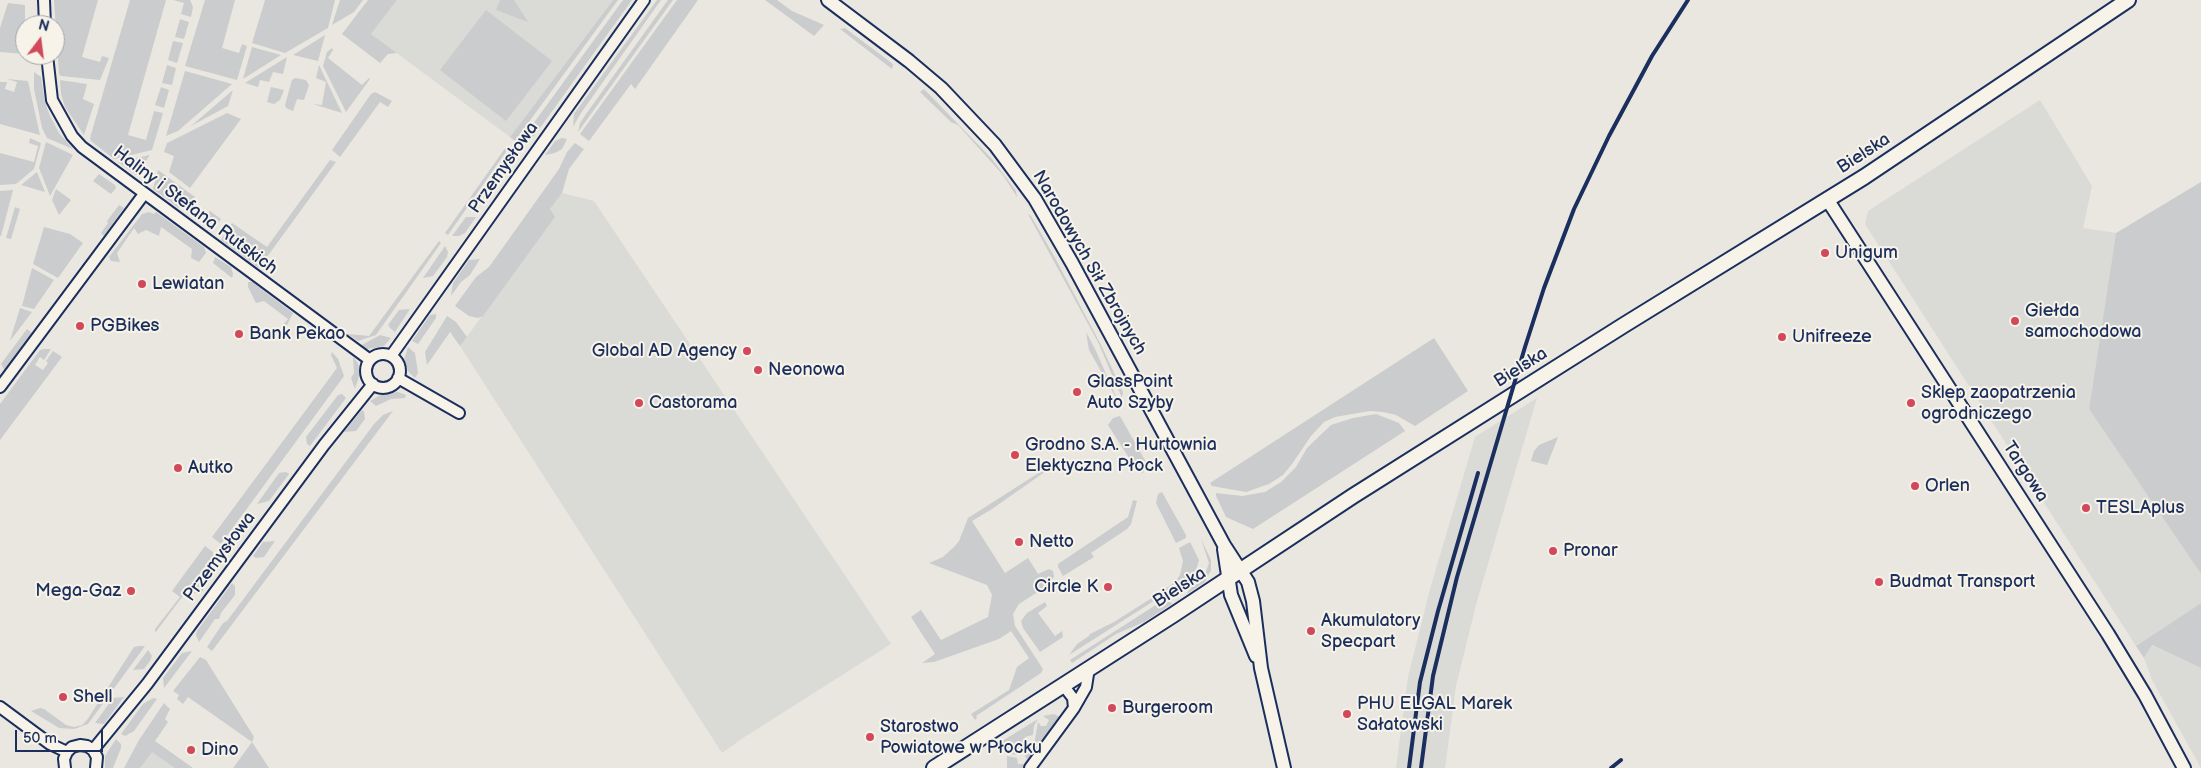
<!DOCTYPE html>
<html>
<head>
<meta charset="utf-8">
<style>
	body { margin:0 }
	#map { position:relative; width:2201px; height:768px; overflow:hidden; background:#eae7e0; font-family:"Balsamiq Sans",sans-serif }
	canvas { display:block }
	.north { position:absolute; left:15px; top:15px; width:50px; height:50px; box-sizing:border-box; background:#f7f3e8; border:1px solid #9fa5b1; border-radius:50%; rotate:15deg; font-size:14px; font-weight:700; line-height:20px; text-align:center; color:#1b2f5e }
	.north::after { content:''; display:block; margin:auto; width:18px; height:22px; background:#d1495b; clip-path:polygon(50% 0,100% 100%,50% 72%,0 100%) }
	.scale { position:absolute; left:15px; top:730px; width:88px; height:22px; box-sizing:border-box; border:2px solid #1b2f5e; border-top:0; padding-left:6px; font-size:15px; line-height:18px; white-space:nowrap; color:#1b2f5e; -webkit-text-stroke:4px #f7f3e8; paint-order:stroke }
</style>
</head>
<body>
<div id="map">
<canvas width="2201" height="768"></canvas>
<div class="north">N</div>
<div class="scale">50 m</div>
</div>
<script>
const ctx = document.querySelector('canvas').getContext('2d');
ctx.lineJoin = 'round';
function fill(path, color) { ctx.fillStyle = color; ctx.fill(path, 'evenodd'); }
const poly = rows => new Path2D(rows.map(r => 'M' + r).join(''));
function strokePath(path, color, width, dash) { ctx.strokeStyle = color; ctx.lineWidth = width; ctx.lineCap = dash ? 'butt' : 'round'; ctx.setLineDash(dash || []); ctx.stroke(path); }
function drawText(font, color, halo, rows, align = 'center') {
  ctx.font = font + ' "Balsamiq Sans",sans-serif'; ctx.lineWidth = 4; ctx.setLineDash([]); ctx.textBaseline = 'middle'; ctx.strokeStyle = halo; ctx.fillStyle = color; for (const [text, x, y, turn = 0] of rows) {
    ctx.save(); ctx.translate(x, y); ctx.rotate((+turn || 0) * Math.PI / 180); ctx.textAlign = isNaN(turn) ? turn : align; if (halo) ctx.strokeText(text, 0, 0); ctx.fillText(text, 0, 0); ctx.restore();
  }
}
const built = poly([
	[397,0,613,0,510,137,371,34],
	[2040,100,2092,186,2083,228,2116,233,2089,409,2201,574,2201,603,2136,646,1865,224,1868,211],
	[562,193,594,201,891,644,743,738,722,753,460,346,554,218,550,209],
	[1537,398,1477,601,1456,686,1445,768,1396,768,1408,677,1430,589,1475,437],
	[2151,645,2201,668,2201,768,2152,680,2144,658],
	[148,742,184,768,130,768]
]);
const green = poly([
	[54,0,98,0,82,57,100,62,102,56,109,58,100,80,61,76,59,74],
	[130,0,166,0,128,135,146,140,154,111,163,113,152,150,114,159,91,141,90,138],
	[173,0,190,0,193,7,191,17,181,14,184,3],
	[205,0,235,0,222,48,239,53,242,44,247,46,237,80,185,66],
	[265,0,335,0,328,28,285,53,252,43],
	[340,0,363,0,354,12,332,25],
	[368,0,397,0,371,34,397,53,388,54,380,63,342,34],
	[500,0,514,0,528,22,496,10],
	[613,0,618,0,515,141,510,137],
	[623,0,632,0,535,135,527,142,520,142],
	[657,0,661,0,581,113,573,127,574,114],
	[668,0,673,0,578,132,580,123,586,114],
	[677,0,698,0,635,89,631,84,589,141,580,134],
	[765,0,777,0,792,11,824,25,814,36],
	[8,3,25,5,25,54,0,52,0,28],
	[486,10,552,61,506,121,440,70],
	[180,19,189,22,184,39,175,37],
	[845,28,893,64,892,69,840,29],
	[325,35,318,61,293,55],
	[173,41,183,43,177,63,168,60],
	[252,47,281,55,243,79],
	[332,48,333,50,328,58,362,85,369,78,370,79,346,112,323,66,327,52],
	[287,57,283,74,273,72,269,82,260,80,258,87,245,83],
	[167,65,176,68,172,85,162,83],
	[319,65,342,113,313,104,322,105,326,82,316,78],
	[185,71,232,84,178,131,166,136],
	[34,72,41,77,45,103,50,116,59,133,73,149,47,138,42,128,34,89],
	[295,78,306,80,309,85,304,100,297,99,293,111,286,108,285,105,292,80],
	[7,79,28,81,40,135,0,124,0,82,7,82,5,89,14,92,17,82],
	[60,80,87,84,83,99,94,104,84,135,65,107,61,94],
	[161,87,169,90,164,108,155,105],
	[271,87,284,90,280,100,274,104,267,102],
	[924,89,992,159,1016,191,1017,197,1003,175,958,125,951,122,920,92],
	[233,90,228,106,191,126],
	[375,92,392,101,388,107,380,102,340,157,332,150,371,94],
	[227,113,241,119,190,188,169,172,174,156,164,152,167,143],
	[30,138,41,143,34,169,16,184,0,185,0,153,34,162,38,146,29,143],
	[562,138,567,139,562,149,555,153,545,155,555,141],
	[46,142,73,155,50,196,39,168],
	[575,143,584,149,569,169,562,193,550,209,555,217,483,316,478,318,469,316,455,306,476,277,489,267,559,169,567,152],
	[506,147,508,149,448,235,445,233],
	[513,153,515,157,514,161,507,173,496,175],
	[150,155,136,175,118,162],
	[330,160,336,162,259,268,221,240,232,223,267,247],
	[158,170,195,197,190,204,179,208,153,189],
	[37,172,45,192,21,185],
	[99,174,115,185,116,188,111,194,93,181],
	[2201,182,2201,574,2089,409,2116,233],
	[56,189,71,200,59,215,52,200],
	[13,190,1,236,0,236,0,191],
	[119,205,124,208,104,236,101,233,108,223,107,221],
	[15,207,20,209,11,239,6,238],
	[210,211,221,219,211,231,203,222],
	[149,212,154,214,156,212,204,247,206,253,199,262,191,258,192,249,161,227,159,236,146,230,138,234,134,228,117,253,120,262,111,261,109,257,139,218,142,214],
	[1028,214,1031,216,1054,256,1101,345,1123,392,1122,398,1098,342],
	[466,217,476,217,465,233,459,236,452,236],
	[44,227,70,234,83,243,58,278,33,264],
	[439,241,441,243,376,335,358,341,348,334,369,336],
	[445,246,448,252,447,257,433,276,423,278],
	[215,257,231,267,233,274,232,278,213,263],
	[480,259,470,275,461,282,451,296,453,283,469,260],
	[32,268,54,280,34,309,22,306],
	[248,282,252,282,293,313,287,325,283,325,288,319,264,301,256,303,248,287],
	[20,308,32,312,10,341],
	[410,309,395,332,390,328,388,325,399,310],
	[436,314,436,318,418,344,412,341,430,315],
	[447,316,456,322,467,337,460,346,450,332,427,365,425,352],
	[27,329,32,333,5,371,1,364],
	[1086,332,1095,349,1119,403,1089,350],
	[380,335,391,338,384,346,367,349,360,346],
	[1434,338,1468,391,1415,426,1396,415,1383,412,1370,411,1335,417,1324,422,1311,436,1292,464,1283,475,1269,484,1246,492,1212,486,1210,483],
	[408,347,415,353,418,373,415,378,408,371,404,360],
	[44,349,51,349,44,360,40,357,35,365,43,370,48,363,46,361,53,351,62,357,0,440,0,404,40,350],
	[332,352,338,359,344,376,221,544,212,537,337,368,331,355],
	[353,357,358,363,360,373,355,389,351,378,354,373],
	[398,392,406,395,405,398,391,399,376,406,370,401,382,394],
	[342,394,346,398,310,446,307,444,306,437,338,395],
	[362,410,364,412,365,419,356,431,344,432],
	[393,411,212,651,207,647,223,623,227,621,374,424,383,415],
	[1376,414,1399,423,1405,431,1253,529,1226,517,1216,496,1216,493,1242,496,1265,492,1281,482,1296,467,1307,448,1331,425,1353,418],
	[1120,416,1147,464,1143,473,1138,472,1108,425,1113,418],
	[1558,437,1547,465,1531,461,1534,451,1539,445],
	[1048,467,1049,469,992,509,972,521,1005,573,1028,558,1038,574,1049,569,1053,571,1054,576,1050,584,1019,604,1013,614,1015,626,1043,669,1041,673,976,716,977,718,975,720,971,714,1009,690,1017,667,1029,658,1011,631,999,639,934,662,922,663,935,654,911,617,921,610,941,640,988,617,992,595,987,585,929,563,943,557,954,547,959,541,968,518],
	[286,472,289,474,269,501,257,504,279,473],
	[1162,492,1186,535,1186,538,1176,543,1156,503,1158,494],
	[1133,500,1137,501,1131,524,1127,529,1091,553,1094,557,1063,576,1058,567,1058,564,1128,517],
	[1201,539,1211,560,1211,570,1205,582,1187,594,1189,589,1203,580,1209,563],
	[275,541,264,557,256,558,253,556,263,542],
	[1190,542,1199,560,1195,574,1165,594,1162,591,1174,583,1180,575,1183,561,1179,548],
	[205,546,213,552,213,556,155,633,155,629,180,597,172,591],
	[215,561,213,576,201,593,190,593],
	[232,583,235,586,235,595,221,613,219,619,215,619,199,642,196,635,197,631],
	[1158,594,1160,597,1069,655,1077,644,1089,636,1090,634,1114,622],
	[1168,600,1172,604,1144,622,1116,634,1072,663,1070,660,1162,601],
	[1045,602,1047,606,1038,613,1055,636,1062,631,1063,637,1040,652,1023,628,1021,621,1027,613],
	[2201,603,2201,668,2152,645,2144,658,2136,646],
	[139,646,145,646,88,724,74,729,59,728,31,711,40,708,44,709,66,725,74,727,82,725,87,720,134,647],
	[148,650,152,656,150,661,144,669,133,670],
	[192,651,164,688,163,678,182,653],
	[200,657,206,660,254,737,252,742,269,768,233,768,252,742,188,697,183,704,177,699,179,695,173,691],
	[124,697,104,724,95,723,113,698],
	[153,698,157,699,134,731,125,736,121,734,143,704],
	[164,703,170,709,165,719,168,722,155,741,193,768,175,768,152,752,140,768,124,768,139,740],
	[1054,714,1060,717,1023,768,1007,768,1007,756,1017,758,1018,764,1024,764,1027,759,1025,756,1034,745,1038,722,1041,726,1046,726,1049,720,1043,716],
	[1038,719,1034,726,1033,735,1025,737,1026,743,1032,744,1028,750,1019,755,1008,754,1004,751,999,743],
	[116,739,121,744,121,748,113,768,105,768,105,756]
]);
const minor = poly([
	[44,0,45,25],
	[47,55,52,100,72,136,82,147,370,360],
	'366 371a17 17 0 1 1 34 0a17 17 0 1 1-34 0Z',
	[391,356,644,0],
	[398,378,459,413],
	[0,387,144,194],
	[1063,685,1073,698,1074,708],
	[0,707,50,744,67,752],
	[93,750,147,684,324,445,373,384],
	[65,768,64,759,67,752,72,747,80,745,87,746,93,750,97,757,96,768],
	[1030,768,1074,708,1086,687,1089,668]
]);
const tertiary = poly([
	[828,0,909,61,941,88,995,145,1035,199,1072,263,1224,545,1248,582,1253,601,1261,668,1284,768],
	[1827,199,2108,634,2145,695,2184,768],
	[1224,549,1231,595,1256,656]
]);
const secondary = poly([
	[934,768,1173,615,1353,496,1624,325,1864,177,2128,0]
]);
const rail = poly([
	[1409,768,1420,682,1438,611,1478,473],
	[1421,768,1433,676,1457,577,1525,347,1544,288,1574,209,1609,136,1652,56,1688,0],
	[1611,768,1621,760]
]);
const markers = [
	[1825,253,5,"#d1495b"],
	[142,284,5,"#d1495b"],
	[2015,321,5,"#d1495b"],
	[80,326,5,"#d1495b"],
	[239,334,5,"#d1495b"],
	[1782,337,5,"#d1495b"],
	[747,351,5,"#d1495b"],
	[758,370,5,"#d1495b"],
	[1077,392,5,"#d1495b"],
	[639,403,5,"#d1495b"],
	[1911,403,5,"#d1495b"],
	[1015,455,5,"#d1495b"],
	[178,468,5,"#d1495b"],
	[1915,486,5,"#d1495b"],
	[2086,508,5,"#d1495b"],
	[1019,542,5,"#d1495b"],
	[1553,551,5,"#d1495b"],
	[1879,582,5,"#d1495b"],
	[1108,587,5,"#d1495b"],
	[131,591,5,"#d1495b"],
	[1311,631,5,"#d1495b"],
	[63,697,5,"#d1495b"],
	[1112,708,5,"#d1495b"],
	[1347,714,5,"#d1495b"],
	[870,737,5,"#d1495b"],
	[191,750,5,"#d1495b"]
];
const streetNames = [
	["Bielska",1864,154,-33],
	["Przemysłowa",504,168,-55],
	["Haliny i Stefana Rutskich",195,211,37],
	["Narodowych Sił Zbrojnych",1089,263,60],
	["Bielska",1521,368,-32],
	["Targowa",2025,472,57],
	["Przemysłowa",220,557,-53],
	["Bielska",1180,588,-33]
];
const poiNames = [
	["Unigum",1835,253],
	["Lewiatan",152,284],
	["Giełda",2025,311],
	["samochodowa",2025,332],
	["PGBikes",90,326],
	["Bank Pekao",249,334],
	["Unifreeze",1792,337],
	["Global AD Agency",737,351,"right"],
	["Neonowa",768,370],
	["GlassPoint",1087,382],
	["Auto Szyby",1087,403],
	["Sklep zaopatrzenia",1921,393],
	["ogrodniczego",1921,414],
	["Castorama",649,403],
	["Grodno S.A. - Hurtownia",1025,445],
	["Elektyczna Płock",1025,466],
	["Autko",188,468],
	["Orlen",1925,486],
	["TESLAplus",2096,508],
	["Netto",1029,542],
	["Pronar",1563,551],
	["Budmat Transport",1889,582],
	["Circle K",1098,587,"right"],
	["Mega-Gaz",121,591,"right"],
	["Akumulatory",1321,621],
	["Specpart",1321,642],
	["Shell",73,697],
	["PHU ELGAL Marek",1357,704],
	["Sałatowski",1357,725],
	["Burgeroom",1122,708],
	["Starostwo",880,727],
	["Powiatowe w Płocku",880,748],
	["Dino",201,750]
];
fill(built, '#dadad6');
fill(green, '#cbcccd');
strokePath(minor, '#1b2f5e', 14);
strokePath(tertiary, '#1b2f5e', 16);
strokePath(secondary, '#1b2f5e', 18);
strokePath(minor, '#f7f3e8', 10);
strokePath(tertiary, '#f7f3e8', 12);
strokePath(secondary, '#f7f3e8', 14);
strokePath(rail, '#1b2f5e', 4);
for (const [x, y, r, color] of markers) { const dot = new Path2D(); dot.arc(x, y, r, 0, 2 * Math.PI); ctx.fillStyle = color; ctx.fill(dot); strokePath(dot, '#f7f3e8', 2); }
drawText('18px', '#1b2f5e', '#f7f3e8', streetNames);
drawText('18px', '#1b2f5e', '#f7f3e8', poiNames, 'left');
</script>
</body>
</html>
